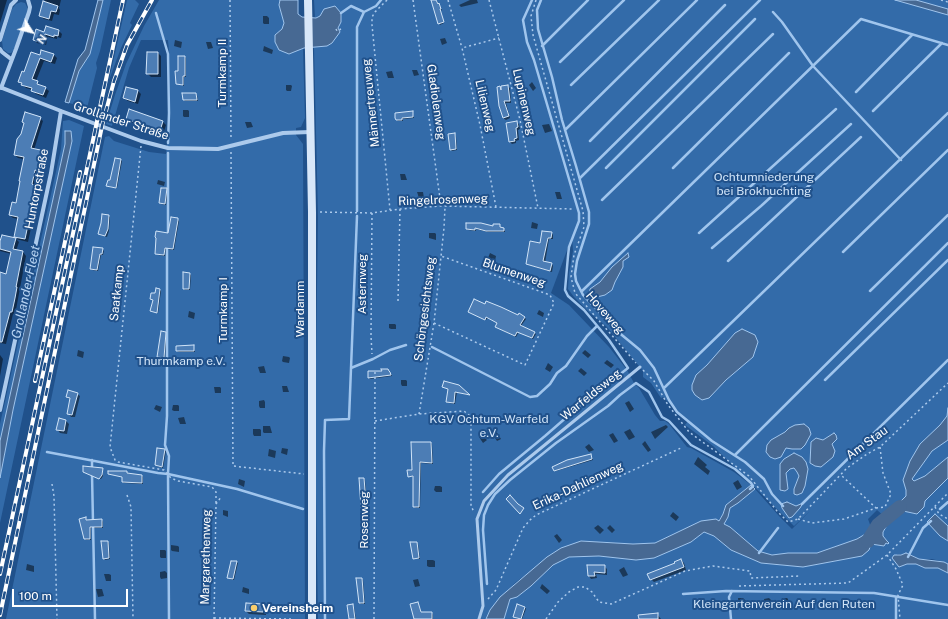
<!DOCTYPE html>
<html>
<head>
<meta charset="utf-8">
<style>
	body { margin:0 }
	#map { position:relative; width:948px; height:619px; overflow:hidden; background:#20518b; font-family:"Public Sans",sans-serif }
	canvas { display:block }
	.north { position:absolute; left:12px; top:12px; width:40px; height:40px; -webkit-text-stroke:3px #20518b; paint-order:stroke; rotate:126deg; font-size:11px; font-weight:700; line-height:16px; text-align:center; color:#fff }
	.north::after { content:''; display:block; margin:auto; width:14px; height:18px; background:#fff; clip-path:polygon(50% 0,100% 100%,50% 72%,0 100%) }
	.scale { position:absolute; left:12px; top:589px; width:116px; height:18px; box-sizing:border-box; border:2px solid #fff; border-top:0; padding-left:5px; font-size:12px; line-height:14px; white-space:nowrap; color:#fff; -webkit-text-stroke:3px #20518b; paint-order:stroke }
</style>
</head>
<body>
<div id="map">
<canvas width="948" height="619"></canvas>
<div class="north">N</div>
<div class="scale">100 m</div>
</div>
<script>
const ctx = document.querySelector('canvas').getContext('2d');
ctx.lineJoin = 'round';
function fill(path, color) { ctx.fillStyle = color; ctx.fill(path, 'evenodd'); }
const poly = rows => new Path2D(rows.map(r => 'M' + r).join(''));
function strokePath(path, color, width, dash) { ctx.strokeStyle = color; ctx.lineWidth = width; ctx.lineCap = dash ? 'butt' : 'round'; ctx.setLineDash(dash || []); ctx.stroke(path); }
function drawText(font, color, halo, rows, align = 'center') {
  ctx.font = font + ' "Public Sans",sans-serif'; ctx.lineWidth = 4; ctx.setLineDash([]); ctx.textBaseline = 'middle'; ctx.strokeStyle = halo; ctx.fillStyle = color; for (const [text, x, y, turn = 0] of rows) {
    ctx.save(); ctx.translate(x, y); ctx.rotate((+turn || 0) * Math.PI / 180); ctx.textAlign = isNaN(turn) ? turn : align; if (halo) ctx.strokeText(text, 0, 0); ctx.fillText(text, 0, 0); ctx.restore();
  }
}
const green = poly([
	[103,0,111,0,100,51,96,63,97,68,87,108,69,103,79,71,90,54],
	[127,0,135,0,139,4,130,23,132,25,121,48,109,80],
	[159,0,280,0,279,5,284,23,282,29,275,35,289,54,303,48,305,118,301,127,296,128,296,135,303,144,305,619,6,619,105,137,109,136,114,141,149,152,166,154,170,112,169,52,168,40,141,40,129,68,112,126,106,124,115,95,126,64,144,26],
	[314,0,948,0,948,530,940,535,948,541,948,564,944,562,932,559,919,559,909,554,897,554,899,567,907,564,916,564,925,568,938,568,948,573,948,619,504,619,510,599,517,597,553,565,569,557,599,556,636,560,691,542,704,532,714,536,731,550,761,563,803,567,862,556,871,544,887,541,883,536,883,532,886,528,885,526,891,520,892,521,903,511,917,514,924,507,924,501,903,499,885,517,877,510,868,519,872,530,857,539,817,553,788,553,772,555,758,551,730,527,724,524,728,517,729,508,738,503,755,489,779,516,792,529,810,511,794,526,713,446,685,425,688,421,663,397,661,398,651,383,643,377,643,371,607,327,589,312,574,297,568,289,569,273,573,251,572,237,551,293,569,305,609,347,627,370,634,383,639,388,655,415,660,421,665,421,669,424,687,447,691,448,734,472,751,485,726,505,723,514,718,521,701,521,655,543,633,544,604,542,530,572,516,582,490,610,486,619,318,619,315,431,318,217,314,47,327,46,340,32,338,28,341,22,324,9,320,16,315,18],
	[21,2,25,3,27,7,27,12,14,50,11,53,8,53,3,49,2,41,12,9,16,4],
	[69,120,84,126,0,523,0,478,13,410,72,141,71,131,65,131,65,144,0,441,0,424,61,149,63,121]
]);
const water = poly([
	[98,0,103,0,90,54,79,71,69,103,65,102,78,59,85,50,98,0],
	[280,0,298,0,298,14,302,17,316,18,320,16,324,9,335,6,341,13,341,22,338,28,340,32,332,43,327,46,304,48,289,54,279,50,275,42,275,35,282,29,284,23,279,5,280,0],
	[895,0,916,0,948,9,948,15,895,0],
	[65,131,71,131,72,141,13,410,0,478,0,441,65,144,65,131],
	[628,253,629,257,623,261,623,267,615,282,612,290,605,295,593,298,589,297,590,289,600,282,612,267,628,253],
	[742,329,755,335,758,342,753,357,726,380,709,398,702,400,695,395,692,390,692,385,696,375,707,365,735,333,742,329],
	[948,408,948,440,932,451,912,479,914,481,925,476,948,457,948,478,925,501,924,507,917,514,903,511,885,526,886,527,883,532,883,536,887,541,889,543,888,544,886,543,884,546,871,544,869,550,862,556,803,567,761,563,731,550,714,536,704,532,691,542,654,558,636,560,599,556,569,557,553,565,531,586,517,597,510,599,504,619,486,619,490,610,500,597,547,557,561,548,581,541,633,544,655,543,701,521,716,519,719,521,723,514,726,505,751,485,755,489,738,503,730,508,728,517,724,524,730,527,758,551,772,555,788,553,817,553,857,539,872,530,877,525,879,526,876,528,877,529,889,518,888,517,886,518,885,517,906,496,906,490,903,480,910,461,920,444,940,425,947,416,948,408],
	[804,424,809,428,811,434,805,445,801,449,792,449,786,448,781,457,775,459,770,457,766,452,767,445,771,440,785,432,789,428,795,425,804,424],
	[834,433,836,435,837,439,832,444,835,451,833,457,821,467,815,466,810,463,811,442,816,438,823,440,834,433],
	[794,453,802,457,806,462,808,469,805,486,802,493,797,495,794,494,794,489,799,476,797,472,794,468,790,469,786,473,788,489,785,491,780,490,780,464,784,459,794,453],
	[787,502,796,506,803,503,800,508,792,517,789,518,782,508,781,504,787,502],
	[935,514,948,526,948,541,940,536,927,522,935,514],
	[906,553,919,559,944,562,948,564,948,573,938,568,925,568,916,564,907,564,899,567,892,558,894,555,901,555,906,553]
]);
const shadow = poly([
	[0,0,7,0,0,23],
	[45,0,61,0,59,8,60,10,59,15,54,14,52,21,44,19,40,16],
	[434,0,437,1,442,10,440,11,444,23,440,25],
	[470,0,477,0,478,3,461,7,459,5],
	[263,16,267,16,269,18,269,24,264,24,263,23],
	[47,27,59,31,62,34,61,38,57,37,57,39,48,37,46,45,37,43,34,39,45,33],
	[445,38,447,43,442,45,440,39],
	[175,40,182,42,181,48,174,46],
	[206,42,211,42,213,48,208,49],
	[264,46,273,50,272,54,263,51],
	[42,51,54,55,57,58,55,64,44,61,36,81,40,86,45,88,49,91,46,98,36,94,33,90,26,88,19,81,24,73,40,56],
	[158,53,161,56,161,77,151,77,147,73],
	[185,57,186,58,186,77,184,77,184,86,177,83],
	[412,70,417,70,419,75,414,76],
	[392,71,394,78,388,78,386,72],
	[532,82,536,88,533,91,529,85],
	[286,85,291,85,292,86,291,91,287,91,286,90],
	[507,86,510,88,511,103,506,103,510,118,506,120,503,118,500,88,502,90],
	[127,88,138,91,141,94,138,104,128,101,124,98],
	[183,94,196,94,197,95,198,101,185,101,184,100],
	[183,110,188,110,189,111,189,117,184,117,183,116],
	[412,112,414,118,403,119,403,121,398,121,397,120],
	[40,118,43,121,34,150,44,152,47,155,43,174,38,173,35,186,39,191,28,242,16,239,19,242,16,251,23,252,26,256,15,315,13,314,6,344,0,343,0,273,7,275,12,254,0,251,0,242,3,236,18,239,15,237,19,219,13,218,10,215,16,204,24,159,18,158,15,155,25,124,23,122],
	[127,119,163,122,166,125,163,134,130,122],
	[245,122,251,122,253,127,247,128],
	[516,122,519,124,520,129,518,130,519,140,516,141,516,143,512,144,509,141],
	[549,124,552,131,545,133,542,125],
	[454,134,456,136,457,150,452,151,451,150],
	[121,160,122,161,117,188,109,187,107,185],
	[400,174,405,174,407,180,401,180],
	[158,180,165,182,164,186,157,184],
	[167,189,168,190,166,205,161,204,160,203],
	[417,192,423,192,424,198,419,198],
	[555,192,560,192,562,199,557,199],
	[108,216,110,217,109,231,107,237,99,234],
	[177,219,179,221,174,250,166,249,165,256,158,255,156,253],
	[532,222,538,224,537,229,531,228],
	[467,224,494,227,499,225,501,228,505,230,505,232,488,232,476,229,476,231,468,230,467,229],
	[429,233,435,233,436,234,436,240,429,238],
	[552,233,553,235,553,239,549,239,545,263,552,264,553,266,552,272,529,265,527,263,541,244],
	[102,249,104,251,103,255,101,255,98,271,92,270,91,269],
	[490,253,496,256,495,261,488,258],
	[189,274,191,275,190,290,185,290,184,289],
	[160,290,161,291,158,313,151,311,154,300,151,299],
	[485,305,524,317,526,319,521,326,536,334,533,339,519,332,516,337,498,328,498,323,488,318,486,320,471,313],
	[539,310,544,313,543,317,537,314],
	[189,311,195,313,194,319,188,317],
	[389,324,395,324,396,325,396,329,391,329,389,328],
	[166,333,167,334,165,359,158,356],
	[193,346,195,352,179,352,177,351],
	[78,350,84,352,83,358,77,356],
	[585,350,591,355,588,358,582,353],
	[0,355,3,359,0,376],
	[283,356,289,357,290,358,289,363,283,362,282,361],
	[607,360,614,365,611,368,604,363],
	[548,363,553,367,550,372,545,369],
	[264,366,266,373,260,373,258,367],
	[581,368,587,373,584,376,578,371],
	[388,370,391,374,392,376,370,379,369,378],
	[401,380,406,380,407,381,407,386,402,386,401,384],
	[282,386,287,386,289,392,283,392],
	[458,386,468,395,457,392,455,404,449,403,447,402,449,389,444,387],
	[214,387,220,387,221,388,221,393,215,393],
	[77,394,80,396,75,417,71,417,69,414,71,400,67,397],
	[264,400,265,402,265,408,260,408,259,406,259,401],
	[629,401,634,409,630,412,625,403],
	[156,405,162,407,160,412,154,409],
	[173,405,178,405,179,406,179,411,174,411,172,410],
	[520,415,523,421,519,423,516,417],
	[184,417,186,424,180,424,178,418],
	[59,420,66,421,69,424,67,434,60,433,57,429],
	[666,425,668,427,655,439,651,432],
	[263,426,270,426,272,433,264,433,263,432],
	[253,429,260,429,261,430,261,436,254,436,253,434],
	[630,429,635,437,629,440,624,432],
	[496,431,501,439,497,441,492,433],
	[613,433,618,441,614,443,609,435],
	[482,435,487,440,483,443,479,437],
	[645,441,651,450,648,452,642,444],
	[412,443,431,443,432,444,433,464,421,463,420,508,416,508,414,506,414,477,410,477,409,476,413,471],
	[589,444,594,450,589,452,585,447],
	[282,448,288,449,287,455,281,453],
	[269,449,276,451,275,458,268,456],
	[164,450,166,451,163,468,157,466,156,465],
	[591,455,593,460,556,471,555,470],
	[698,457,707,465,705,467,710,471,708,475,694,464],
	[102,469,103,470,103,476,101,479,86,473],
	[126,472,128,473,142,476,143,477,143,484,124,483,123,482,123,477,109,474],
	[239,479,245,481,244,487,238,484],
	[364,479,365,480,367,502,369,508,363,509,362,508],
	[738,480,742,487,737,490,733,483],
	[435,486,440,486,442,487,442,492,436,492,434,490],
	[223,510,228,511,228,517,223,515],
	[673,512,679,517,676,521,670,516],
	[86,518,87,521,102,520,103,522,103,528,91,528,91,540,86,540,85,538],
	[598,525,604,530,600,534,594,528],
	[610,525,615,530,612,533,607,528],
	[557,534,562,540,559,543,554,536],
	[107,542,109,543,110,559,105,560,104,558],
	[416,543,418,544,420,559,415,559,414,558],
	[171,545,178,546,179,547,179,552,172,551,171,550],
	[160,550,165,550,166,551,166,558,161,558,160,557],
	[427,560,433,560,435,561,435,567,429,567,427,566],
	[681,560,684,563,686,570,654,582,651,579],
	[236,562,238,563,234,580,230,579,228,577],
	[27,564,34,566,34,572,26,570],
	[588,566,604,566,607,569,607,575,596,574,597,578,591,579,589,576],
	[624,567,628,575,623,577,619,570],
	[165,571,167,573,167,578,161,579,160,577,160,572],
	[104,574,109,574,111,575,111,581,106,581],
	[361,579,363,580,365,604,361,604,360,603],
	[418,579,420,586,415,587,413,580],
	[542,584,550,591,547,594,540,588],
	[243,587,249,589,249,594,242,592],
	[96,589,102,589,104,596,98,597],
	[738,598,743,598,746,601,748,609,742,610,739,607],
	[769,598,772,601,774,609,768,610,765,607,764,599],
	[782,598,787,598,788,599,789,605,784,605,782,604],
	[827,602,834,604,833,610,826,608],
	[418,603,422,613,432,613,433,615,433,619,416,619],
	[263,605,266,608,266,615,249,614,246,611],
	[353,605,354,607,356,619,350,619],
	[525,607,526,609,522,619,515,618,514,617],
	[657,614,661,619,651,619]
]);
const stream = poly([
	[541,0,537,10,538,29,552,77,562,120,576,166,589,212,589,224,577,261,575,274,576,281,583,295,617,331,640,350,654,368,669,400,677,412,712,441,745,462,764,479,772,494,783,506],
	[773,12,782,22,813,66,901,160],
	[156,13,168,54,169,113,168,143],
	[341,13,351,6,364,12,376,6,381,0],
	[542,46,588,0],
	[560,62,624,0],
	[571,85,659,0],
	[856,92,912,35],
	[873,111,942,43],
	[565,130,697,0],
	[590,141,725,5],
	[606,168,755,19],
	[673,168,789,53],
	[580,178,760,0],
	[602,200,773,34],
	[357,211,357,27,364,12],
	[699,233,836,109],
	[168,236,168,153],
	[167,245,167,416,165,445,169,456,168,474,169,619],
	[712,248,761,206,851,124],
	[843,252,948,150],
	[728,261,861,137],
	[582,291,861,19,948,45],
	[870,291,948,215],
	[432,347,530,397,537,396,550,384,557,373,566,366,587,336,597,326],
	[351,368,373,359,390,350,406,345],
	[825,380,948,260],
	[664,388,948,113],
	[47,452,158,473,168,474,237,489,303,509],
	[735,455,948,243],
	[92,460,92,469],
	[92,474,95,619],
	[483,492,499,474,545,436,576,409,628,368,609,340,584,310,568,296,565,290,568,256,569,247,579,221,579,213,534,60,527,42,523,20,532,0],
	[802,504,948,360],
	[940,509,948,502],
	[759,553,778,528],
	[908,557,923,528,931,521],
	[487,584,483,530,484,515,488,505,495,494,510,480,556,443,608,406,620,395,636,383,649,392,662,417,669,421,691,445,735,469,751,483,753,486,750,489],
	[683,594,726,591,874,593,948,605],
	[896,597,896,619],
	[325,619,324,451,325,420,349,419,357,216],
	[731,619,729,597,732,591]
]);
const river = poly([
	[868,541,878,525,900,507]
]);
const building = poly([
	[431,0,436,0,438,4,439,3,441,9,440,9,444,22,438,24,431,0],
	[43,1,58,6,56,12,51,11,49,19,39,16,43,1],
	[46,26,59,30,58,36,54,35,54,37,45,34,43,43,33,40,36,29,44,32,46,26],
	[41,50,54,54,51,62,40,58,32,79,38,81,37,84,46,87,43,95,31,91,32,88,21,85,22,83,18,82,22,71,24,72,31,52,40,55,41,50],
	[147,52,158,52,158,74,146,74,147,52],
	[178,56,185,56,185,76,183,76,183,85,176,84,175,71,178,71,178,56],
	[508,85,510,101,504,101,509,116,503,118,499,106,497,87,500,86,501,90,501,86,508,85],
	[126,87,138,90,135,102,123,98,126,87],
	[182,93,196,93,197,100,183,100,182,93],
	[129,109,163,121,160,131,126,119,129,109],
	[413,111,413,117,402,118,402,120,396,120,395,118,395,113,413,111],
	[25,112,41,117,31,148,45,151,40,172,35,170,32,184,36,187,25,239,14,237,18,217,9,215,12,202,16,203,20,181,19,181,24,157,14,155,17,139,21,134,24,123,22,122,25,112],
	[517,121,518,127,516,128,517,138,514,139,515,141,509,142,506,123,517,121],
	[455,133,456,149,450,150,448,134,455,133],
	[115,158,121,159,116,188,106,186,108,180,110,180,115,158],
	[161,188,167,188,165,204,159,203,161,188],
	[102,214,109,215,108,229,105,236,98,234,101,223,102,214],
	[171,217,178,218,178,220,173,249,165,248,164,255,155,254,156,238,155,237,156,231,168,233,171,217],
	[466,223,481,223,493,226,493,224,500,224,500,227,504,228,504,231,486,231,475,228,475,230,466,229,466,223],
	[542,231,552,232,551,238,548,238,543,261,552,263,550,271,526,264,530,241,540,243,542,231],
	[2,235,16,238,13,249,23,251,16,287,17,287,15,298,12,312,10,312,2,342,0,342,0,272,6,274,11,252,0,249,0,241,2,235],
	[93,247,103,248,102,254,100,254,97,270,90,269,93,247],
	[183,272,190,273,189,289,183,289,183,272],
	[156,288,160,289,157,313,150,311,153,300,150,299,151,293,155,293,156,288],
	[474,299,485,304,486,301,501,307,518,315,519,313,525,317,520,325,535,332,532,338,517,332,515,336,495,327,497,323,486,317,485,320,468,312,474,299],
	[161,331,166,332,164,358,157,357,161,331],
	[194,345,194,351,176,351,176,346,194,345],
	[381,369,388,369,389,371,390,372,391,375,368,378,368,371,382,371,381,369],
	[444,381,459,385,470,395,455,392,454,403,446,402,448,389,442,387,444,381],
	[68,390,78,393,72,415,67,414,70,398,66,397,68,390],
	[59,418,66,420,64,431,56,430,59,418],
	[411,442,431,442,432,463,420,462,419,507,413,507,413,476,408,477,407,470,412,470,411,442],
	[157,448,165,449,162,467,155,465,157,448],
	[591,454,592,459,554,471,552,467,567,460,591,454],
	[83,466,103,468,102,475,99,479,83,472,83,466],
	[108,471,127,471,127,473,142,475,142,483,122,482,122,477,108,474,108,471],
	[359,478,364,478,366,502,368,501,368,507,361,508,359,478],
	[510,495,518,504,524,508,520,514,506,499,510,495],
	[86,517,86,520,102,519,102,527,90,527,90,539,84,539,79,519,86,517],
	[101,541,108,541,109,558,103,559,101,541],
	[410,542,417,542,419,558,413,559,410,542],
	[681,559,684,567,650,580,647,574,675,563,674,562,681,559],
	[231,561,237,561,233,579,227,578,231,561],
	[587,565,605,565,605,573,594,572,595,576,588,576,587,565],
	[356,578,362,578,364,603,359,603,356,578],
	[418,602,421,612,432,612,432,619,414,619,410,604,418,602],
	[246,603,263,604,263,612,245,611,246,603],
	[353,604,355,619,349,619,347,605,353,604],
	[517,604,525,607,521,619,513,617,517,604],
	[658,613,658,619,639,619,638,615,658,613]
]);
const path = poly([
	[230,0,231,140],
	[387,0,375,12,372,17,372,25,390,210],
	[413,0,441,206],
	[448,0,462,48],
	[489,0,520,120,538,208],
	[536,0,531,16,533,35,583,211,584,227,574,255,571,277,575,293,636,363],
	[941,0,948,2],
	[336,29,337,31,341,29],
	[141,146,110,447,115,460,118,462,164,470,171,478,178,481,212,487,216,492,216,504],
	[231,152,233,466,304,474],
	[496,207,480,125,462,48,499,38],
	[320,212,372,213,400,209,441,206,574,209],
	[372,213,371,336,372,354],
	[398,301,400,209],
	[434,323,525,365,554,303,550,295,441,256],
	[643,370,654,381,668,405,689,432,749,476,777,511,788,522,798,519,847,468,867,454,880,447,948,383],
	[419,414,434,323,444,228,445,207],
	[375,421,419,414,464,411,469,415,471,423,471,506,474,512],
	[52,484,54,496,57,619],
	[127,495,131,507,133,619],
	[935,507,939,514,948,519],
	[876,508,885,507,891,494,883,473,880,447],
	[798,519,812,523,844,519,876,508,841,475],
	[887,555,896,569,903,585,898,595,900,619],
	[739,586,848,583,887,555,948,493],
	[488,599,496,590,523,528,530,520,536,515,681,448],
	[214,618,292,619],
	[214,619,216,504,221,497],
	[374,619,375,370],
	[546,619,558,602,569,592,578,587,585,587,592,592,599,602,611,604,685,571,713,566,750,571,751,578,800,576]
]);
const lane = poly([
	[479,619,483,606,477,519,484,501,508,475,640,367]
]);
const street = poly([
	[0,40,11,5,16,0],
	[0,49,2,52,11,59],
	[0,87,61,111,141,141,168,148,218,149,283,133,310,132],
	[1,88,16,49,29,12,30,7,28,0],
	[0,410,51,173,61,111]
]);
const secondary = poly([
	[308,0,312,212,312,619]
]);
const rail = poly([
	[35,381,80,172],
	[0,574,123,0],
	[0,615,102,126,114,81,127,45,152,0]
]);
const markers = [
	[254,608,4,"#f9ce6d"]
];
const streetNames = [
	["Turmkamp II",222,73,-90],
	["Gladiolenweg",436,102,82],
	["Lupinenweg",524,102,77],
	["Männertreuweg",371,103,-96],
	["Lilienweg",485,106,77],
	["Grollander Straße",121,121,18],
	["Huntorpstraße",37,189,-79],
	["Ringelrosenweg",443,200,-2],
	["Blumenweg",514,273,19],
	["Asternweg",362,284,-90],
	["Saatkamp",117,293,-84],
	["Wardamm",300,309,-90],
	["Schöngesichtsweg",425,309,-83],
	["Turmkamp I",223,310,-90],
	["Hoveweg",605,313,49],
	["Warfeldsweg",591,395,-39],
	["Am Stau",867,443,-36],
	["Erika-Dahlienweg",578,486,-25],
	["Rosenweg",364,520,-90],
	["Margarethenweg",206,557,-89]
];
const parkNames = [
	["Ochtumniederung",764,177],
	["bei Brokhuchting",764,191],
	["Thurmkamp e.V.",181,361],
	["KGV Ochtum-Warfeld",489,419],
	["e.V.",489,433],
	["Kleingartenverein Auf den Ruten",784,604]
];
const poiNames = [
	["Vereinsheim",262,608]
];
const waterNames = [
	["Grollander Fleet",26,292,-78]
];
fill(green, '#336ba9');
fill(water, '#476993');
strokePath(water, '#a0c5ed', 1);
fill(shadow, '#0007');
strokePath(stream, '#a0c5ed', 2.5);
strokePath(river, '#476993', 14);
fill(building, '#4c7db5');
strokePath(building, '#d1e4f8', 1);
strokePath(path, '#accaec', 1.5, [2, 3]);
strokePath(lane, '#accaec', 3);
strokePath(street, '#accaec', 4);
strokePath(secondary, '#d8e7f9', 8);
strokePath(rail, '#fff', 4);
strokePath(rail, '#20518b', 2.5, [8]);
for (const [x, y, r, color] of markers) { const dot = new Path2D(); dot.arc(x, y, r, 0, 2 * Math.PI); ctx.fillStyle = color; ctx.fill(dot); strokePath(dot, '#20518b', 1.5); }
drawText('12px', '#fff', '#20518b', streetNames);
drawText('12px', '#d1e4f8', '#20518b', parkNames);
drawText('bold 12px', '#fff', '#20518b', poiNames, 'left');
drawText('italic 13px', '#b8d4f3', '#20518b', waterNames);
</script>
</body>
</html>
